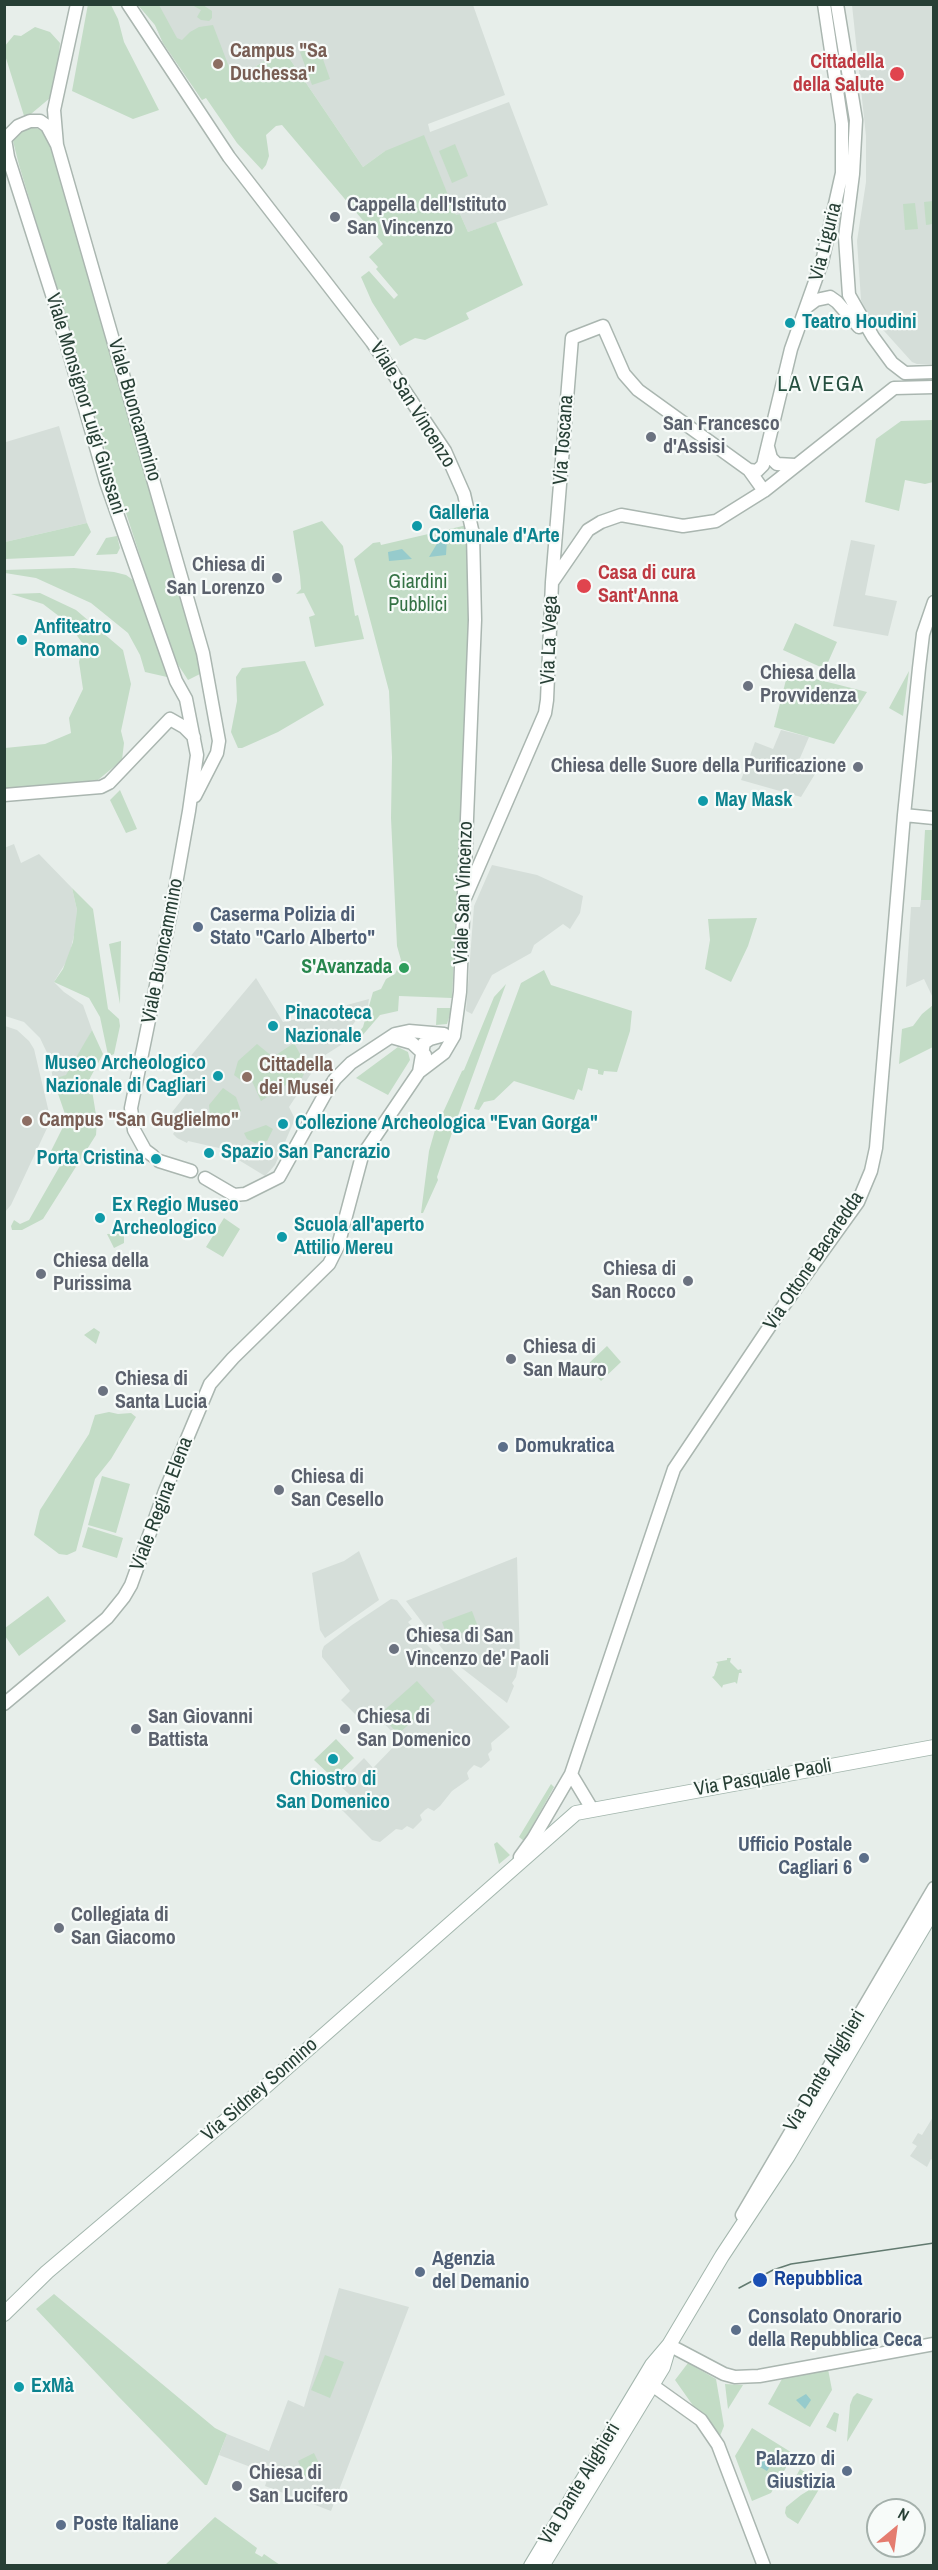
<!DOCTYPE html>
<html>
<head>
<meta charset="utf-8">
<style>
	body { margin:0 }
	#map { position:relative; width:938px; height:2570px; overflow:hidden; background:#e7eeea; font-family:"Archivo Narrow",sans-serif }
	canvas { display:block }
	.frame { position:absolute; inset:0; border:6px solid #273f35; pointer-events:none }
	.north { position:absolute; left:866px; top:2498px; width:60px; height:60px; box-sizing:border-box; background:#f7fbf9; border:2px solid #a4b0ab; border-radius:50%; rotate:29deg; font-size:16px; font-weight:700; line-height:24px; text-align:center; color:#273f35 }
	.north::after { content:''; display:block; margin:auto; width:21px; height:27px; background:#e47c6f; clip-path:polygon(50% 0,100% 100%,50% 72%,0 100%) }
</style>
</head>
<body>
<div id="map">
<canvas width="938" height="2570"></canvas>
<div class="frame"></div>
<div class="north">N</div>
</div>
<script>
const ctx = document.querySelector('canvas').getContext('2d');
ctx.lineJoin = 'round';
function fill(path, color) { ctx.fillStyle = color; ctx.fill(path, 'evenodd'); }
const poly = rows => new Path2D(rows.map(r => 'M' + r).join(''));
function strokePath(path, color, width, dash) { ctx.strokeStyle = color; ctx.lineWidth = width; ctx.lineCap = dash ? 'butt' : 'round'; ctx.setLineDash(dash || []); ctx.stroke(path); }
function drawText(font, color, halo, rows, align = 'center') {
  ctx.font = font + ' "Archivo Narrow",sans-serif'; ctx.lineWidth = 4.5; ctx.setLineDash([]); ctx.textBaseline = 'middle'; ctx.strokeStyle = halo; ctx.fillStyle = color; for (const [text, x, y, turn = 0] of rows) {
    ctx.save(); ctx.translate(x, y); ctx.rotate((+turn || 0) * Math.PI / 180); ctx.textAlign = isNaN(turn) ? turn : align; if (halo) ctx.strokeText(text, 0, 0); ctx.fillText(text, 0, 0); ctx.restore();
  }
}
const built = poly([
	[138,5,473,5,505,95,428,124,430,132,509,102,548,205,468,232,460,214,457,216,385,151,363,167,283,49,202,100,163,43,155,25],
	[852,5,933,5,933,364,917,364,912,362,867,312,861,300,857,241,866,182,866,136],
	[59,426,87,523,5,542,6,442],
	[851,540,875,545,865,595,897,601,888,636,833,626],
	[781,730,809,737,797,765,815,774,801,797,741,780,755,742,773,749],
	[14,844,21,863,39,854,72,888,77,910,76,926,69,957,54,982,64,992,83,1005,92,1030,69,1075,53,1079,49,1057,40,1038,24,1022,5,1016,4,848],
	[492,865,537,875,583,896,580,913,570,929,563,924,534,945,531,953,492,975,472,1014,466,1011,474,906],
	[921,900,933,900,933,998,924,979,906,987,911,907,920,907],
	[256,978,283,1022,348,1008,347,1005,369,999,367,1012,361,1014,347,1032,352,1038,322,1057,289,1107,295,1119,275,1165,265,1176,219,1148,188,1141,187,1143,177,1138,173,1134,178,1126,169,1116,195,1083,179,1070],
	[5,1026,17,1030,29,1041,34,1049,50,1117,48,1126,11,1205,5,1212],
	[359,1551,379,1600,325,1638,320,1630,312,1573,344,1561],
	[517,1557,520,1657,516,1677,512,1683,514,1686,507,1703,450,1659,406,1601],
	[391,1599,397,1600,412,1619,408,1622,428,1646,510,1727,491,1743,492,1750,488,1754,490,1760,481,1768,474,1765,469,1770,467,1773,469,1779,452,1791,440,1806,434,1811,428,1808,425,1810,420,1815,422,1820,413,1829,407,1826,402,1830,396,1829,380,1842,372,1840,338,1806,350,1795,338,1784,364,1758,373,1768,400,1740,369,1708,359,1718,341,1700,350,1691,322,1657,322,1651,324,1646,352,1625],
	[933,2117,933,2161,931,2159,927,2167,910,2156,917,2146,912,2143,918,2133,922,2135],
	[339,2288,409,2307,331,2511,265,2486,269,2474,219,2455,227,2434,269,2451,288,2400,304,2407]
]);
const green = poly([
	[88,4,111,5,118,19,124,42,159,110,133,119,72,91],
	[138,5,159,5,177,38,182,40,190,32,199,27,213,25,234,80,283,49,363,167,385,151,424,135,456,215,460,214,468,232,496,222,523,285,466,313,469,319,425,340,415,338,400,346,372,302,361,277,369,271,394,299,398,295,376,269,378,267,369,257,383,244,282,125,276,126,266,135,269,156,266,165,262,170,237,143,206,98,202,100,163,43,155,25],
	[192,5,203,5,212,11,212,18,209,21,201,20,197,17,201,10],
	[35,27,50,32,60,43,58,66,50,98,25,119,5,55,4,47,14,35,21,36],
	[318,45,330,79,312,85,300,52],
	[24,127,41,129,49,138,199,649,202,673,188,680,177,663,152,593,102,439,19,165,13,141,15,135],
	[455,144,468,176,452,183,439,151],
	[933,201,933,224,926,225,924,202],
	[915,203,918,229,905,230,903,204],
	[933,420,933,482,925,484,905,480,899,511,865,502,876,439,901,421],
	[322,521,343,546,355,616,358,615,364,639,315,647,309,617,315,615,304,593,296,594,301,589,300,576,293,531],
	[87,523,91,532,74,556,5,559,5,542],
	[467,525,471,619,452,998,399,996,398,1011,380,1015,361,1037,358,1033,363,1027,373,992,381,989,386,979,395,974,401,960,397,946,391,818,392,757,389,691,354,559,373,543,380,542,381,545],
	[117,536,120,548,117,554,96,555,106,538],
	[74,568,114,572,126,575,133,580,167,670,167,677,145,672,140,655,128,633,91,603,36,578,5,573,4,570],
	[40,593,76,610,123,650,131,684,121,731,124,743,122,760,98,780,5,791,5,748,45,744,71,733,69,718,83,689,79,662,83,644,68,623,43,604,11,594],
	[795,623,837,642,825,669,783,650],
	[305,661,324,705,278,732,242,748,238,748,231,732,237,701,236,677,242,668],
	[909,671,903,716,889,708],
	[788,672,867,692,834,744,774,727],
	[120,790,137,829,126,833,110,800],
	[925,830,933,830,933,900,921,900],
	[72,888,93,909,108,1009,119,1019,120,1026,114,1054,112,1055,108,1055,100,1017,89,998,54,982,63,969,73,942,77,910],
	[757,918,748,946,731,982,705,969,710,940,708,919],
	[121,941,120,1004,109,944],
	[544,970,551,985,632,1011,630,1031,617,1072,604,1071,603,1075,598,1074,598,1070,588,1068,582,1091,578,1089,574,1100,514,1081,494,1100,484,1102,479,1110,474,1109,521,983],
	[506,984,454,1127,437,1177,438,1180,423,1213,421,1213,429,1151,435,1130,462,1071,464,1070,494,997],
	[933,1005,933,1047,899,1064,902,1029,913,1026,922,1014],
	[437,1008,452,1008,447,1024,436,1025],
	[92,1030,103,1054,90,1078,97,1121,96,1135,43,1219,22,1230,12,1230,11,1226,14,1220,20,1224,29,1220,61,1164,51,1151,62,1129,65,1114,53,1079,66,1075],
	[294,1043,305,1063,301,1068,304,1074,300,1082,295,1079,261,1101,251,1079,242,1081,234,1075,238,1061,257,1044,273,1057],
	[398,1047,408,1052,410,1060,388,1095,356,1078],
	[223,1088,236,1097,241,1111,216,1121,210,1117,209,1105],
	[266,1125,273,1129,267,1141,255,1143,247,1139,244,1133],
	[224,1218,240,1229,223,1257,206,1247],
	[124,1233,124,1243,114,1248,107,1234],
	[94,1328,100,1332,96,1344,84,1335],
	[607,1346,621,1362,601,1381,587,1365],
	[109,1412,118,1414,131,1413,136,1417,111,1459,95,1479,76,1551,67,1555,59,1554,34,1535,40,1510,89,1434,95,1415],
	[102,1476,130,1484,116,1533,88,1525],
	[88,1527,123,1538,117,1558,82,1547],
	[48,1596,66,1621,19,1656,5,1636,5,1628],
	[472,1611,478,1627,448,1638,442,1622],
	[727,1658,731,1658,730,1662,738,1670,741,1669,742,1673,739,1673,737,1684,735,1682,723,1685,722,1688,712,1677,714,1676,718,1664,716,1662,727,1660],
	[417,1681,435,1701,398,1734,380,1714],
	[336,1739,354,1758,333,1778,314,1760],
	[551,1784,554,1787,524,1841,519,1837],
	[497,1842,510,1855,499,1864,494,1844],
	[54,2294,215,2428,227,2434,207,2485,205,2485,117,2395,36,2309],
	[325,2355,344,2362,330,2398,311,2390],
	[688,2363,716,2379,724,2426,718,2441,675,2380],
	[828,2369,832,2390,810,2427,768,2404,782,2379],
	[725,2384,743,2385,728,2409],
	[857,2393,873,2399,847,2442,850,2405,853,2397],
	[834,2412,839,2414,836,2432,826,2427],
	[752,2428,794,2454,771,2493,752,2501,735,2456],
	[314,2453,322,2470,305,2477,298,2461],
	[800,2469,810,2475,794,2487,792,2484],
	[824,2481,798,2524,787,2517,785,2513,786,2507,801,2495],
	[215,2517,257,2548,255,2553,262,2557,264,2554,280,2565,165,2565]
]);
const water = poly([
	[447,540,446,555,429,557,438,542],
	[402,549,412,559,389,561,388,552],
	[806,2394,811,2400,805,2409,796,2400],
	[763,2458,774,2460,767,2471,760,2467,760,2461]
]);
const tertiary = poly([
	[77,4,54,110,57,145,203,653,219,741,217,753,195,796],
	[837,4,856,120,853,174,845,237,849,295,873,337,892,363,905,373,934,372],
	[57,145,47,126,40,121,30,121,18,126,5,139,8,157,55,304,106,482,176,681,186,699,197,755,189,811,171,912,131,1108,134,1130,145,1150,153,1156],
	[808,306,816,300,830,297,837,302,859,327],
	[768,447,771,458,777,464,795,465],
	[749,470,757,471,763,465,791,349,822,262,842,173,842,124,824,4],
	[553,581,588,530,601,522,621,515,683,526,716,521,764,491,894,388,934,387],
	[4,795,101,787,109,783,170,719,184,727,194,737],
	[904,815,934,818],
	[465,898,545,713,547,700,552,582,572,338,603,326,624,374,638,390,749,470,764,491],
	[391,1037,412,1043,425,1055],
	[419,1072,424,1043,430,1039,441,1036],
	[159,1161,191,1171],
	[205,1178,234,1195,245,1194,279,1177,325,1094,335,1079,351,1063,395,1034,409,1031,444,1034],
	[4,1704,107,1618,124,1597,131,1585,165,1491,210,1384,233,1358,329,1264,338,1246,362,1156,419,1072,444,1053,454,1036,460,992,475,620,473,534,464,494,445,451,372,342,229,157,128,4],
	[571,1774,592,1809],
	[520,1857,533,1839,571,1774,674,1469,784,1305,858,1202,871,1171,876,1148,904,815,919,668,923,634,934,602],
	[742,2215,934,1888],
	[669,2345,724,2374,735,2377,759,2376,934,2344],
	[652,2385,701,2420,718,2445,764,2566]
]);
const secondary = poly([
	[4,2314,47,2272,257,2094,576,1813,934,1747],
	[531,2566,652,2365,669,2345,722,2256,788,2156,934,1909],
	[542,2566,663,2367,668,2350]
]);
const tram = poly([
	[739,2288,773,2270,791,2264,934,2243]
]);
const markers = [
	[218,64,6,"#8d6e63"],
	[897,74,8,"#e0444e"],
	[335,217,6,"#6b7280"],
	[790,323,6,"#0f9aa8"],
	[651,437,6,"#6b7280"],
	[417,526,6,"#0f9aa8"],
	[277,578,6,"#6b7280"],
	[584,586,8,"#e0444e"],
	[22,640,6,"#0f9aa8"],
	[748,686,6,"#6b7280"],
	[858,767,6,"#6b7280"],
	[703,801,6,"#0f9aa8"],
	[198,927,6,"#5c6f8a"],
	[404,968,6,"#2e9e5b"],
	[273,1026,6,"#0f9aa8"],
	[218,1076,6,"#0f9aa8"],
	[247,1077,6,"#8d6e63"],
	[27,1121,6,"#8d6e63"],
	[283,1124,6,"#0f9aa8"],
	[209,1153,6,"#0f9aa8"],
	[156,1159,6,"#0f9aa8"],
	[100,1218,6,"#0f9aa8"],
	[282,1237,6,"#0f9aa8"],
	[41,1274,6,"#6b7280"],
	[688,1281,6,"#6b7280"],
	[511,1359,6,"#6b7280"],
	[103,1391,6,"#6b7280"],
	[503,1447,6,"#5c6f8a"],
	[279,1490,6,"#6b7280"],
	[394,1649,6,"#6b7280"],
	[136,1729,6,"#6b7280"],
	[345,1729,6,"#6b7280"],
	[333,1759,6,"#0f9aa8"],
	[864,1858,6,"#5c6f8a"],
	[59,1928,6,"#6b7280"],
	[420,2272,6,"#5c6f8a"],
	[760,2280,8,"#1a4fb4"],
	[736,2330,6,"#5c6f8a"],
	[19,2387,6,"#0f9aa8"],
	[847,2471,6,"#5c6f8a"],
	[237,2486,6,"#6b7280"],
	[61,2525,6,"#5c6f8a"]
];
const educationNames = [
	["Campus \"Sa",230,52],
	["Duchessa\"",230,75],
	["Cittadella",259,1066],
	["dei Musei",259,1089],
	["Campus \"San Guglielmo\"",39,1121]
];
const healthNames = [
	["Cittadella",884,63],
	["della Salute",884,86],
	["Casa di cura",598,574,"left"],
	["Sant'Anna",598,597,"left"]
];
const worshipNames = [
	["Cappella dell'Istituto",347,206],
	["San Vincenzo",347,229],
	["San Francesco",663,425],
	["d'Assisi",663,448],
	["Chiesa di",265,566,"right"],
	["San Lorenzo",265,589,"right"],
	["Chiesa della",760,674],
	["Provvidenza",760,697],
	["Chiesa delle Suore della Purificazione",846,767,"right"],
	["Chiesa della",53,1262],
	["Purissima",53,1285],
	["Chiesa di",676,1270,"right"],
	["San Rocco",676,1293,"right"],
	["Chiesa di",523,1348],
	["San Mauro",523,1371],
	["Chiesa di",115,1380],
	["Santa Lucia",115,1403],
	["Chiesa di",291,1478],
	["San Cesello",291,1501],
	["Chiesa di San",406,1637],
	["Vincenzo de' Paoli",406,1660],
	["San Giovanni",148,1718],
	["Battista",148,1741],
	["Chiesa di",357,1718],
	["San Domenico",357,1741],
	["Collegiata di",71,1916],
	["San Giacomo",71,1939],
	["Chiesa di",249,2474],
	["San Lucifero",249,2497]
];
const streetNames = [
	["Via Liguria",826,242,-76],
	["Viale Monsignor Luigi Giussani",85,404,73],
	["Viale San Vincenzo",412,405,58],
	["Viale Buoncammino",134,410,74],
	["Via Toscana",564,440,-86],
	["Via La Vega",550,640,-88],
	["Viale San Vincenzo",464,893,-88],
	["Viale Buoncammino",163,951,-79],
	["Via Ottone Bacaredda",814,1261,-56],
	["Viale Regina Elena",162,1504,-69],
	["Via Pasquale Paoli",763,1778,-10],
	["Via Dante Alighieri",825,2071,-59],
	["Via Sidney Sonnino",260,2090,-41],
	["Via Dante Alighieri",580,2484,-59]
];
const cultureNames = [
	["Teatro Houdini",802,323],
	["Galleria",429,514],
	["Comunale d'Arte",429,537],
	["Anfiteatro",34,628],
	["Romano",34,651],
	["May Mask",715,801],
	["Pinacoteca",285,1014],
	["Nazionale",285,1037],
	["Museo Archeologico",206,1064,"right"],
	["Nazionale di Cagliari",206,1087,"right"],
	["Collezione Archeologica \"Evan Gorga\"",295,1124],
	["Spazio San Pancrazio",221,1153],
	["Porta Cristina",144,1159,"right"],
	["Ex Regio Museo",112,1206],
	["Archeologico",112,1229],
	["Scuola all'aperto",294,1226],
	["Attilio Mereu",294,1249],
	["Chiostro di",333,1780,"center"],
	["San Domenico",333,1803,"center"],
	["ExMà",31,2387]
];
const parkNames = [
	["Giardini",418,583],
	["Pubblici",418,606]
];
const serviceNames = [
	["Caserma Polizia di",210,916],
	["Stato \"Carlo Alberto\"",210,939],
	["Domukratica",515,1447],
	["Ufficio Postale",852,1846,"right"],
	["Cagliari 6",852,1869,"right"],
	["Agenzia",432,2260],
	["del Demanio",432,2283],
	["Consolato Onorario",748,2318],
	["della Repubblica Ceca",748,2341],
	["Palazzo di",835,2460,"right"],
	["Giustizia",835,2483,"right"],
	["Poste Italiane",73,2525]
];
const leisureNames = [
	["S'Avanzada",392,968]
];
const transitNames = [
	["Repubblica",774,2280]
];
const quarterNames = [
	["LA VEGA",821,385]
];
fill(built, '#d5ded9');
fill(green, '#c3dcc6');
fill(water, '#96cbcc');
strokePath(tertiary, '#aab6b0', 15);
strokePath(secondary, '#a3b6ad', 16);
strokePath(tertiary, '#fff', 12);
strokePath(secondary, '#fff', 14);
strokePath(tram, '#627a70', 1.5);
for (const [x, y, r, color] of markers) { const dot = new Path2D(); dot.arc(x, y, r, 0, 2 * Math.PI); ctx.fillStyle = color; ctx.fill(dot); strokePath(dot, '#f7fbf9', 2); }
drawText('bold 20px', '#785e54', '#f7fbf9', educationNames, 'left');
drawText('bold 20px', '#be3a42', '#f7fbf9', healthNames, 'right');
drawText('bold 20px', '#5b616d', '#f7fbf9', worshipNames, 'left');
drawText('20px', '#273f35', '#f7fbf9', streetNames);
drawText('bold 20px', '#0d838f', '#f7fbf9', cultureNames, 'left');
drawText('20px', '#357245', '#f7fbf9', parkNames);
drawText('bold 20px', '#4e5e75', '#f7fbf9', serviceNames, 'left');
drawText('bold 20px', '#27864d', '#f7fbf9', leisureNames, 'right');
drawText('bold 20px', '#164399', '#f7fbf9', transitNames, 'left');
ctx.letterSpacing = '1.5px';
drawText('22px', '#254f3f', '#f7fbf9', quarterNames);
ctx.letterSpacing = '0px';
</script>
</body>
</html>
